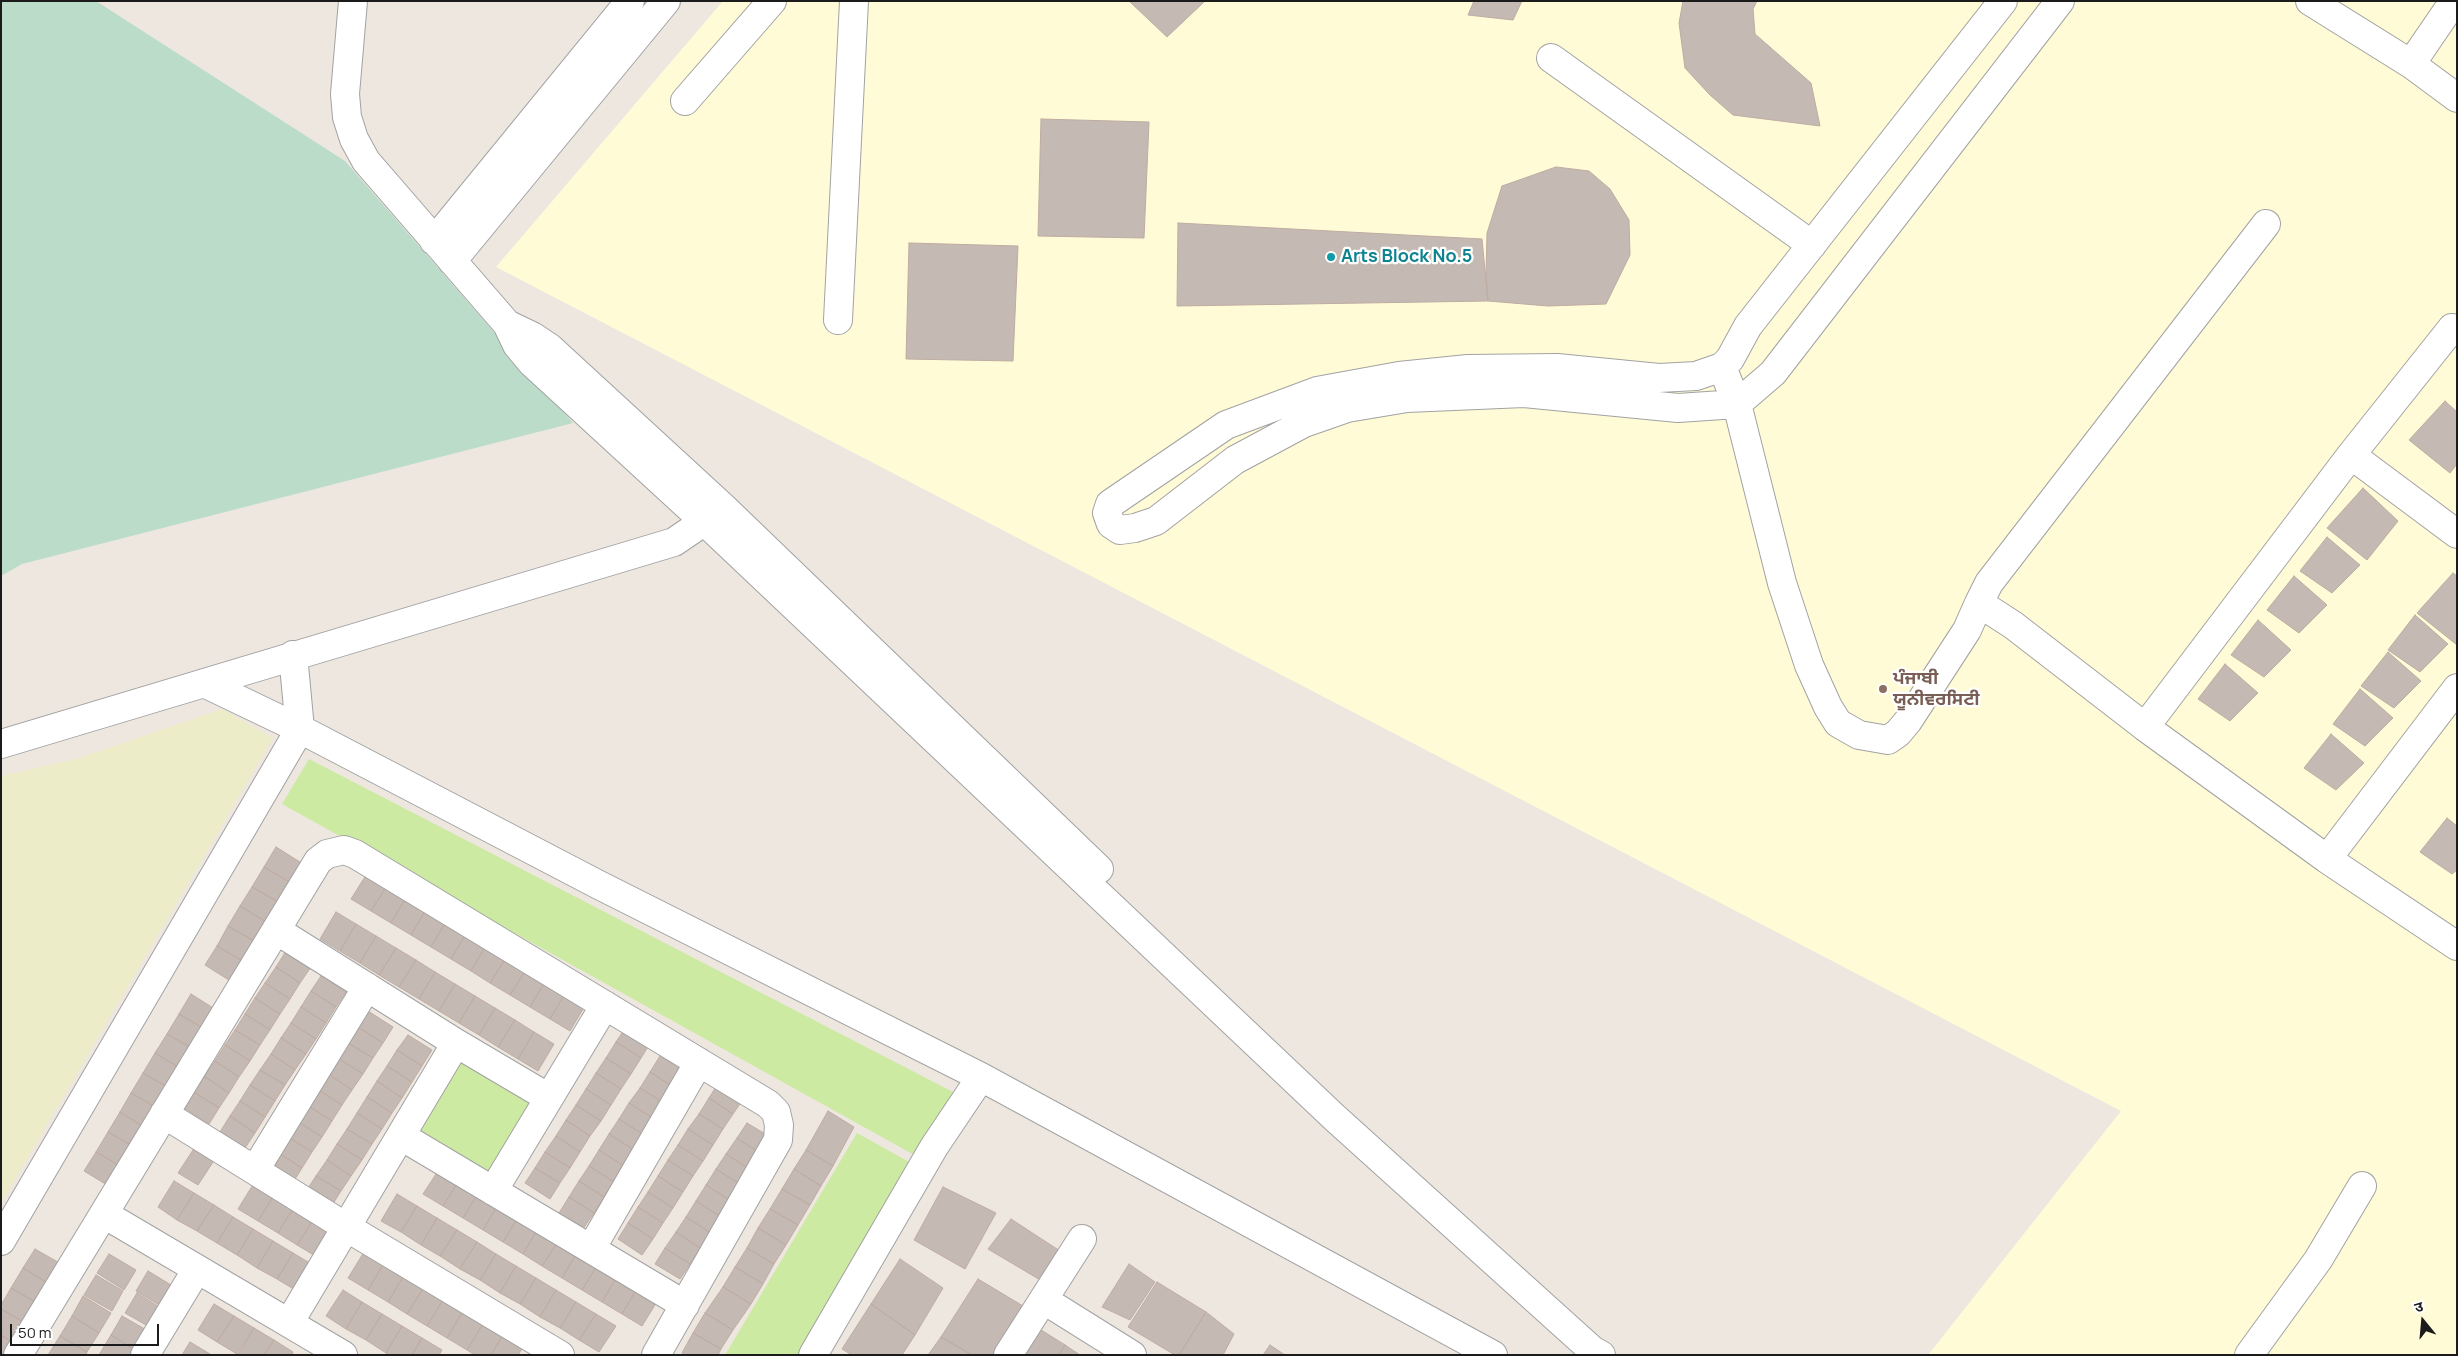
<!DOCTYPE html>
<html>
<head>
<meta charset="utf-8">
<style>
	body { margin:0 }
	#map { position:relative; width:2458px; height:1356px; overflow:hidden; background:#ede7e0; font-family:Manrope,"Noto Sans Devanagari",sans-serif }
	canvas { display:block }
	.frame { position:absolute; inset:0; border:2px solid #1b1b1b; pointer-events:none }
	.north { position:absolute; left:2398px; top:1296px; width:50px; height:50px; -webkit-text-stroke:4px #fff; paint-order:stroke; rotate:343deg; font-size:14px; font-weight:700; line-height:20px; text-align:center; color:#1b1b1b }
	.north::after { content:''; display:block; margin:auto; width:18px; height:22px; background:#1b1b1b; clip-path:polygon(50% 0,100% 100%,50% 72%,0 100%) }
	.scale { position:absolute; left:10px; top:1324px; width:149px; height:22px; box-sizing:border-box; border:2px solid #1b1b1b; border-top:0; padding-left:6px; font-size:15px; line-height:18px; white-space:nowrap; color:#1b1b1b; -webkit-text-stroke:4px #fff; paint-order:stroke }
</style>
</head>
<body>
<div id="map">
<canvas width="2458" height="1356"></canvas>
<div class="frame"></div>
<div class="north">उ</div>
<div class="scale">50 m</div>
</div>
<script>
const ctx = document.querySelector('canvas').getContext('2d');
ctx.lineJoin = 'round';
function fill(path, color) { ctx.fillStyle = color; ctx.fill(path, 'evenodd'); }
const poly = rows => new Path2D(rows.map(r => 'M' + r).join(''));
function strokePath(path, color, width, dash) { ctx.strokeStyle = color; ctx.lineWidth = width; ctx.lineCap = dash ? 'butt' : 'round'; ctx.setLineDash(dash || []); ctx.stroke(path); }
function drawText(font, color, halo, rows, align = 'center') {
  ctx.font = font + ' Manrope,"Noto Sans Gurmukhi",sans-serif'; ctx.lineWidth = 4.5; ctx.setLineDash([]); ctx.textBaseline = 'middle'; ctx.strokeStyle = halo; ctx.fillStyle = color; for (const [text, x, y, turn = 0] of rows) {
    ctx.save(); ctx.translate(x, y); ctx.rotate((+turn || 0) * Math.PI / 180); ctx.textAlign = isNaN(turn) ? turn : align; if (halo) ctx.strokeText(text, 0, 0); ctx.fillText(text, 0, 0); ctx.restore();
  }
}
const education = poly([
	[723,1,2457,1,2457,1355,1928,1355,2121,1111,496,267]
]);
const farmland = poly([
	[222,709,273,738,1,1203,1,776,79,758]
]);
const grass = poly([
	[309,759,953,1092,916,1156,282,804],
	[460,1055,538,1100,491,1181,411,1134],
	[857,1133,911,1163,800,1355,725,1355]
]);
const wetland = poly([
	[1,1,96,1,345,161,573,423,22,564,1,576]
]);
const building = poly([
	[1129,1,1203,1,1204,2,1167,37,1129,1],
	[1474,1,1522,1,1513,20,1468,15,1474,1],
	[1683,1,1757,1,1753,9,1755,34,1811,83,1820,126,1733,115,1710,95,1685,68,1679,23,1683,1],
	[1041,119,1149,122,1144,238,1038,236,1041,119],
	[1556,167,1589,171,1610,189,1629,220,1630,255,1606,304,1548,306,1488,301,1486,275,1487,233,1502,186,1556,167],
	[1178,223,1482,239,1488,301,1177,306,1178,223],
	[909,243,1018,246,1013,361,906,359,909,243],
	[2445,401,2457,412,2457,464,2450,473,2409,440,2445,401],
	[2363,488,2398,521,2367,560,2327,528,2363,488],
	[2327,537,2360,565,2332,593,2300,571,2327,537],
	[2453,573,2457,576,2457,645,2417,613,2453,573],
	[2294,576,2327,605,2299,633,2267,610,2294,576],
	[2415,615,2448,644,2420,672,2388,650,2415,615],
	[2258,620,2291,650,2264,677,2231,655,2258,620],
	[2388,652,2421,681,2394,708,2361,686,2388,652],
	[2225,664,2258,693,2230,721,2198,699,2225,664],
	[2360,689,2393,718,2365,746,2333,724,2360,689],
	[2331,734,2364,763,2336,790,2304,768,2331,734],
	[2447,818,2457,826,2457,870,2452,874,2420,852,2447,818],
	[276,847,303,864,291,883,264,867,276,847],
	[264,867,291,883,280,903,252,887,264,867],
	[368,872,388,884,371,911,351,899,368,872],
	[388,884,407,896,391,923,371,911,388,884],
	[252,887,280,903,268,923,240,906,252,887],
	[407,896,427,908,411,935,391,923,407,896],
	[240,906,268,923,256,942,228,926,240,906],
	[427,908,447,920,431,947,411,935,427,908],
	[336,912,356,924,340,951,320,939,336,912],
	[447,920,467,932,451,959,431,947,447,920],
	[356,924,376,936,360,963,340,951,356,924],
	[228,926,256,942,244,962,217,946,228,926],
	[467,932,487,944,471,971,451,959,467,932],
	[376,936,396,948,379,975,360,963,376,936],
	[487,944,507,956,490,983,471,971,487,944],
	[217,946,244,962,232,982,205,965,217,946],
	[396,948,416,960,399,987,379,975,396,948],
	[286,951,311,967,300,983,276,967,286,951],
	[507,956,527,968,510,995,490,983,507,956],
	[416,960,435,972,419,999,399,987,416,960],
	[276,967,300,983,290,999,265,983,276,967],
	[527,968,546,980,530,1007,510,995,527,968],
	[435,972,455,984,439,1011,419,999,435,972],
	[321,976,346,992,336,1007,311,991,321,976],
	[546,980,566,992,550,1019,530,1007,546,980],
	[265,983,290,999,280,1014,255,998,265,983],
	[455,984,475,996,459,1023,439,1011,455,984],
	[311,991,336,1007,326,1023,301,1007,311,991],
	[566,992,586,1004,570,1031,550,1019,566,992],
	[191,994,218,1011,206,1030,179,1014,191,994],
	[475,996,495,1008,479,1035,459,1023,475,996],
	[255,998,280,1014,270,1030,245,1014,255,998],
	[301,1007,326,1023,316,1039,291,1023,301,1007],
	[495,1008,515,1020,498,1047,479,1035,495,1008],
	[368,1011,393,1027,383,1043,358,1027,368,1011],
	[179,1014,206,1030,195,1050,167,1034,179,1014],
	[245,1014,270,1030,260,1045,235,1030,245,1014],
	[515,1020,534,1032,518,1059,498,1047,515,1020],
	[291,1023,316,1039,306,1054,281,1038,291,1023],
	[358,1027,383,1043,373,1058,348,1043,358,1027],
	[626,1027,651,1042,641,1058,616,1042,626,1027],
	[235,1030,260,1045,250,1061,225,1045,235,1030],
	[534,1032,554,1044,538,1071,518,1059,534,1032],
	[167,1034,195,1050,183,1070,155,1053,167,1034],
	[408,1035,432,1050,422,1066,397,1050,408,1035],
	[281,1038,306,1054,295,1070,271,1054,281,1038],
	[616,1042,641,1058,631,1074,606,1058,616,1042],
	[348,1043,373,1058,363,1074,338,1058,348,1043],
	[225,1045,250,1061,239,1077,215,1061,225,1045],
	[397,1050,422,1066,412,1082,387,1066,397,1050],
	[155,1053,183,1070,171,1089,143,1073,155,1053],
	[271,1054,295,1070,285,1085,260,1070,271,1054],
	[660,1056,685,1072,675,1088,650,1072,660,1056],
	[338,1058,363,1074,352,1090,328,1074,338,1058],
	[606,1058,631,1074,621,1089,596,1073,606,1058],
	[215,1061,239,1077,229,1093,204,1076,215,1061],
	[387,1066,412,1082,402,1098,377,1081,387,1066],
	[260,1070,285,1085,275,1101,250,1085,260,1070],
	[650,1072,675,1088,664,1103,640,1088,650,1072],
	[143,1073,171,1089,159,1109,131,1093,143,1073],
	[596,1073,621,1089,611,1105,586,1089,596,1073],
	[328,1074,352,1090,342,1105,317,1089,328,1074],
	[204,1076,229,1093,219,1108,194,1092,204,1076],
	[377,1081,402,1098,392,1113,367,1097,377,1081],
	[719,1082,744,1098,733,1114,709,1098,719,1082],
	[250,1085,275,1101,265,1117,240,1101,250,1085],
	[640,1088,664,1103,654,1119,629,1103,640,1088],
	[317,1089,342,1105,332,1121,307,1105,317,1089],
	[586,1089,611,1105,601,1121,576,1105,586,1089],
	[194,1092,219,1108,209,1124,184,1108,194,1092],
	[131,1093,159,1109,147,1129,120,1112,131,1093],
	[367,1097,392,1113,382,1129,357,1113,367,1097],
	[709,1098,733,1114,723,1129,699,1114,709,1098],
	[240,1101,265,1117,255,1133,230,1116,240,1101],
	[629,1103,654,1119,644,1135,619,1119,629,1103],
	[307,1105,332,1121,322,1137,297,1121,307,1105],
	[576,1105,601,1121,590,1136,566,1120,576,1105],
	[828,1111,854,1127,833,1166,806,1150,828,1111],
	[120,1112,147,1129,136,1148,108,1132,120,1112],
	[357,1113,382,1129,372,1144,347,1129,357,1113],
	[699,1114,723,1129,713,1145,688,1129,699,1114],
	[230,1116,255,1133,245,1148,220,1132,230,1116],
	[619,1119,644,1135,634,1150,609,1134,619,1119],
	[566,1120,590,1136,580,1152,556,1136,566,1120],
	[297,1121,322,1137,312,1152,287,1136,297,1121],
	[747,1123,772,1138,761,1154,737,1138,747,1123],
	[347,1129,372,1144,362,1160,337,1144,347,1129],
	[688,1129,713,1145,703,1161,678,1145,688,1129],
	[108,1132,136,1148,124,1168,96,1152,108,1132],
	[609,1134,634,1150,624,1166,599,1150,609,1134],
	[287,1136,312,1152,302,1168,277,1152,287,1136],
	[556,1136,580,1152,570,1168,545,1152,556,1136],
	[737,1138,761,1154,751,1170,726,1154,737,1138],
	[337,1144,362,1160,351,1176,327,1160,337,1144],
	[678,1145,703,1161,693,1176,668,1160,678,1145],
	[195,1147,215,1159,198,1185,178,1173,195,1147],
	[599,1150,624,1166,614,1182,589,1166,599,1150],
	[806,1150,833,1166,821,1186,794,1169,806,1150],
	[96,1152,124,1168,112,1188,84,1171,96,1152],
	[277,1152,302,1168,292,1184,267,1168,277,1152],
	[545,1152,570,1168,560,1183,535,1168,545,1152],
	[726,1154,751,1170,741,1185,716,1169,726,1154],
	[327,1160,351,1176,341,1191,316,1176,327,1160],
	[668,1160,693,1176,683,1192,658,1176,668,1160],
	[589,1166,614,1182,604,1197,579,1181,589,1166],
	[440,1168,460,1179,443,1206,423,1194,440,1168],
	[535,1168,560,1183,550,1199,525,1183,535,1168],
	[716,1169,741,1185,731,1201,706,1185,716,1169],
	[794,1169,821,1186,810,1205,782,1189,794,1169],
	[316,1176,341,1191,331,1207,306,1191,316,1176],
	[658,1176,683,1192,673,1208,648,1192,658,1176],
	[460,1179,479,1192,463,1218,443,1206,460,1179],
	[174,1181,194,1193,177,1220,158,1207,174,1181],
	[579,1181,604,1197,594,1213,569,1197,579,1181],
	[254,1183,274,1195,258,1221,238,1209,254,1183],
	[706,1185,731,1201,721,1217,696,1201,706,1185],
	[943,1187,996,1213,965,1269,914,1240,943,1187],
	[782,1189,810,1205,798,1225,770,1209,782,1189],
	[479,1192,499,1203,483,1230,463,1218,479,1192],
	[648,1192,673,1208,663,1223,638,1207,648,1192],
	[194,1193,214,1205,197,1231,177,1220,194,1193],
	[397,1194,417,1206,401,1232,381,1221,397,1194],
	[274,1195,294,1207,278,1233,258,1221,274,1195],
	[569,1197,594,1213,583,1229,559,1213,569,1197],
	[696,1201,721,1217,711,1233,686,1217,696,1201],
	[499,1203,519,1216,503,1242,483,1230,499,1203],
	[214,1205,233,1217,217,1243,197,1231,214,1205],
	[417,1206,437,1218,421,1245,401,1232,417,1206],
	[294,1207,314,1219,297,1245,278,1233,294,1207],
	[638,1207,663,1223,653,1239,628,1223,638,1207],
	[770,1209,798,1225,786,1245,758,1228,770,1209],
	[519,1216,539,1227,523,1254,503,1242,519,1216],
	[233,1217,253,1229,237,1255,217,1243,233,1217],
	[686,1217,711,1233,700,1248,676,1232,686,1217],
	[437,1218,457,1230,440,1256,421,1245,437,1218],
	[314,1219,334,1231,317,1257,297,1245,314,1219],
	[1011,1219,1060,1251,1042,1281,988,1249,1011,1219],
	[628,1223,653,1239,642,1255,618,1239,628,1223],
	[539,1227,559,1240,542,1266,523,1254,539,1227],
	[758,1228,786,1245,774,1264,747,1248,758,1228],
	[253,1229,273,1241,257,1268,237,1255,253,1229],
	[457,1230,477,1242,460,1269,440,1256,457,1230],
	[676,1232,700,1248,690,1264,665,1248,676,1232],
	[559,1240,578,1251,562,1278,542,1266,559,1240],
	[273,1241,293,1253,277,1279,257,1268,273,1241],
	[477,1242,496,1254,480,1280,460,1269,477,1242],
	[665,1248,690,1264,680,1279,655,1264,665,1248],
	[747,1248,774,1264,763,1284,735,1267,747,1248],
	[35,1249,63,1265,51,1285,23,1268,35,1249],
	[578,1251,598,1264,582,1290,562,1278,578,1251],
	[364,1252,384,1263,368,1290,348,1278,364,1252],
	[293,1253,313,1265,297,1291,277,1279,293,1253],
	[109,1254,136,1270,124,1290,97,1273,109,1254],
	[496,1254,516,1266,500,1293,480,1280,496,1254],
	[900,1259,943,1288,915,1335,871,1304,900,1259],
	[384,1263,404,1275,388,1302,368,1290,384,1263],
	[598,1264,618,1275,602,1302,582,1290,598,1264],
	[1129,1264,1155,1282,1130,1320,1102,1307,1129,1264],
	[516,1266,536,1278,520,1304,500,1293,516,1266],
	[735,1267,763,1284,751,1304,723,1287,735,1267],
	[23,1268,51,1285,39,1304,11,1288,23,1268],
	[148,1271,176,1288,164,1308,136,1291,148,1271],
	[96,1275,123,1291,112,1311,84,1295,96,1275],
	[404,1275,424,1287,407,1314,388,1302,404,1275],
	[618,1275,638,1287,622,1314,602,1302,618,1275],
	[536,1278,556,1290,540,1317,520,1304,536,1278],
	[978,1279,1023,1306,992,1355,972,1355,941,1337,978,1279],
	[1157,1282,1206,1312,1179,1355,1175,1355,1128,1327,1157,1282],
	[424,1287,443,1300,427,1326,407,1314,424,1287],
	[638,1287,658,1300,642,1326,622,1314,638,1287],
	[723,1287,751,1304,733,1330,705,1313,723,1287],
	[11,1288,39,1304,27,1324,1,1309,1,1305,11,1288],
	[343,1290,362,1302,346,1329,326,1316,343,1290],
	[556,1290,576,1302,560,1328,540,1317,556,1290],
	[137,1293,164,1310,153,1329,125,1313,137,1293],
	[83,1296,111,1313,99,1333,72,1316,83,1296],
	[443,1300,463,1311,447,1338,427,1326,443,1300],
	[362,1302,382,1314,366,1340,346,1329,362,1302],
	[576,1302,596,1314,579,1340,560,1328,576,1302],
	[214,1304,234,1316,217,1342,198,1330,214,1304],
	[871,1304,915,1335,902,1355,852,1355,842,1349,871,1304],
	[1,1309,27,1324,16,1344,1,1335,1,1309],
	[463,1311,483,1324,467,1350,447,1338,463,1311],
	[1206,1312,1234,1334,1223,1355,1179,1355,1206,1312],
	[705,1313,733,1330,721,1349,693,1333,705,1313],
	[382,1314,402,1326,386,1353,366,1340,382,1314],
	[596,1314,616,1326,599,1352,579,1340,596,1314],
	[72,1316,99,1333,87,1352,60,1336,72,1316],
	[122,1316,150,1332,138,1352,111,1335,122,1316],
	[234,1316,254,1328,237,1354,217,1342,234,1316],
	[483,1324,503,1335,491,1355,475,1355,467,1350,483,1324],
	[402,1326,422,1338,412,1355,389,1355,386,1353,402,1326],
	[254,1328,274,1340,264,1355,238,1355,254,1328],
	[1038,1328,1065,1345,1059,1355,1020,1355,1038,1328],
	[693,1333,721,1349,718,1355,685,1355,682,1353,693,1333],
	[1,1335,16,1344,9,1355,1,1355,1,1335],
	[111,1335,138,1352,136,1355,99,1355,111,1335],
	[503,1335,523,1347,518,1355,491,1355,503,1335],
	[60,1336,87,1352,86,1355,48,1355,60,1336],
	[941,1337,972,1355,928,1355,941,1337],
	[422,1338,442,1350,439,1355,412,1355,422,1338],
	[274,1340,293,1352,292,1355,264,1355,274,1340],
	[190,1342,210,1354,209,1355,182,1355,190,1342],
	[1065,1345,1080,1355,1059,1355,1065,1345],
	[1270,1345,1285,1355,1263,1355,1270,1345]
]);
const minor = poly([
	[353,1,345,94,347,117,354,139,366,161,507,324,517,345,532,363,705,522,1335,1118,1592,1350,1601,1355],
	[2003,1,1748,326,1730,359,1722,367,1696,376,1659,378,1557,368,1468,369,1399,376,1317,391,1226,425,1110,504,1107,513,1111,524,1120,530,1135,528,1156,521,1235,460,1304,423,1347,408,1407,398,1524,393,1678,408,1737,404,1773,373,2060,1],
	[2310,1,2411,64],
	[2454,1,2411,64,2457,98],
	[1551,58,1812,245],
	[685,101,772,1],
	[434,241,630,1],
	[452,261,666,1],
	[838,320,854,1],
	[507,324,532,336,550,348,724,508,1099,869],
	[2457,332,2452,328,2351,455,2145,727,2327,859,2457,946],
	[1722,367,1737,404,1782,583,1809,665,1828,707,1838,723,1859,735,1888,740,1898,733,1908,721,1967,630,1979,603,2013,625,2145,727],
	[2351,455,2457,534],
	[1979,603,1989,583,2266,224],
	[204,683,300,729,599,885,981,1077,1493,1355],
	[1,744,674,542,718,512],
	[2327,859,2457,688],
	[276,930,456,1043,289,1323],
	[456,1043,549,1098],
	[164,1114,346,1227,560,1355],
	[401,1136,685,1305],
	[255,1170,367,987],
	[493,1191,605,1005],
	[104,1214,343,1355],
	[1,1241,300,729,293,655],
	[591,1249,699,1062],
	[1044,1300,1132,1355],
	[18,1355,318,861,327,854,344,850,355,854,768,1104,776,1112,779,1125,778,1140,656,1355],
	[145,1355,197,1269],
	[813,1355,934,1147,981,1077],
	[1008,1355,1082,1239],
	[2249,1355,2318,1260,2362,1186]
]);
const markers = [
	[1331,257,5,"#0f9aa8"],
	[1883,689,5,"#8d6e63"]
];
const cultureNames = [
	["Arts Block No.5",1341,257]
];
const educationNames = [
	["ਪੰਜਾਬੀ",1893,679],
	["ਯੂਨੀਵਰਸਿਟੀ",1893,700]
];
fill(education, '#fffbd7');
fill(farmland, '#edecc9');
fill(grass, '#cdeaa2');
fill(wetland, '#bcdcca');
fill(building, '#c5b9b3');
strokePath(building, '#bfaca2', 1);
strokePath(minor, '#a2a2a2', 30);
strokePath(minor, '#fff', 28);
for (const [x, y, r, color] of markers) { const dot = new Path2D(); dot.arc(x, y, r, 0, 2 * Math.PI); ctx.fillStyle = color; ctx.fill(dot); strokePath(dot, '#fff', 2); }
drawText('bold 18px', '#0d838f', '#fff', cultureNames, 'left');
drawText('bold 18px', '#785e54', '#fff', educationNames, 'left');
</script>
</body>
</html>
